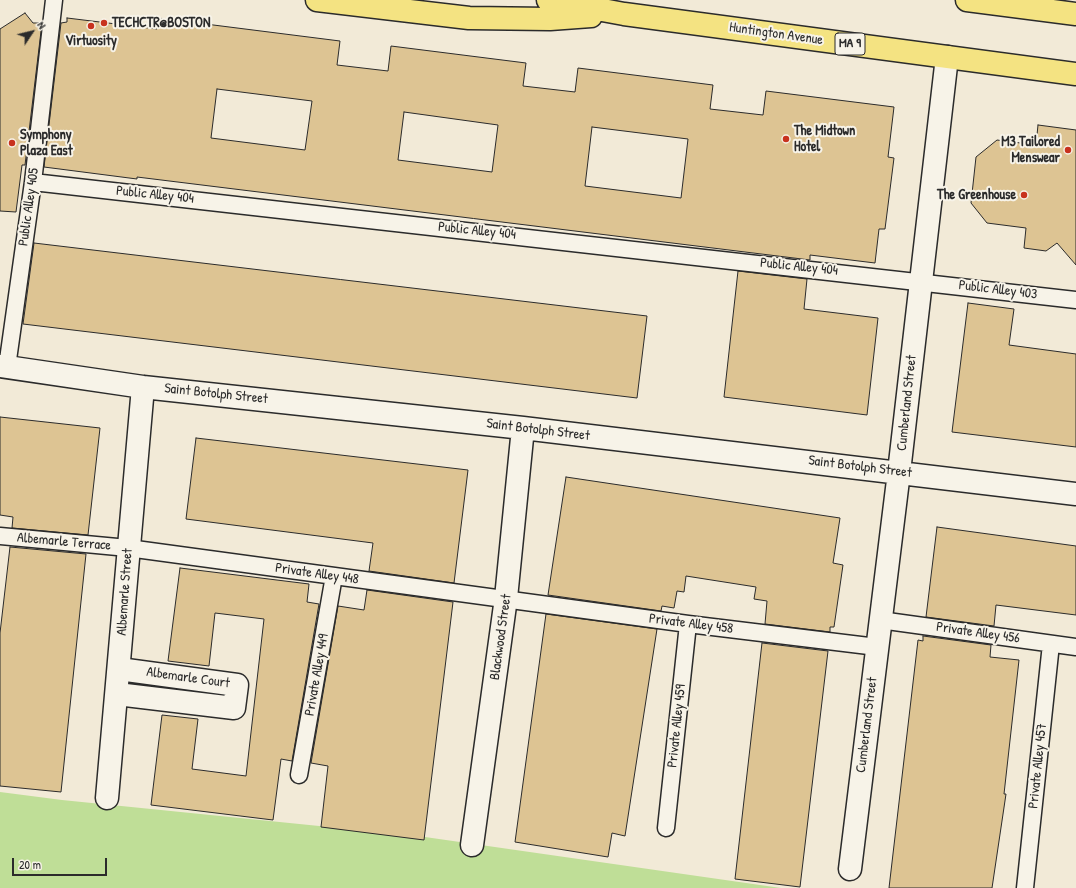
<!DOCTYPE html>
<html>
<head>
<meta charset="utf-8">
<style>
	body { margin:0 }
	#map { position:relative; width:1076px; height:888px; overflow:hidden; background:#f2ead7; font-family:"Patrick Hand",sans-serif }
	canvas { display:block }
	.north { position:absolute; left:12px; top:12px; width:40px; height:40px; -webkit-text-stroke:3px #f7f3e8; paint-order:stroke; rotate:55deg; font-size:11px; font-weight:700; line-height:16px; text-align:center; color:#2b2b2b }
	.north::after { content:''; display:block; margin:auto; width:14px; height:18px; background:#2b2b2b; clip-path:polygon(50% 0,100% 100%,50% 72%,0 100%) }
	.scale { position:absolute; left:12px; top:858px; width:95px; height:18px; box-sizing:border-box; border:2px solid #2b2b2b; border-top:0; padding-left:5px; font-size:12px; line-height:14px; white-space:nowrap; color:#2b2b2b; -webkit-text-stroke:3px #f7f3e8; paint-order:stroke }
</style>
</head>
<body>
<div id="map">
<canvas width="1076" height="888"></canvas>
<div class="north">N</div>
<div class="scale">20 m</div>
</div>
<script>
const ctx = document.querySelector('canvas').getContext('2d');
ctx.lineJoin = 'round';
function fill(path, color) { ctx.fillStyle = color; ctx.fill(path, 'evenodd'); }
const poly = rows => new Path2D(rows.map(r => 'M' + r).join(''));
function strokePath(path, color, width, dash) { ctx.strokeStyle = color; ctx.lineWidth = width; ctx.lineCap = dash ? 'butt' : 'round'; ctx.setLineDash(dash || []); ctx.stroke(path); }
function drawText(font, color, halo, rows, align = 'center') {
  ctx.font = font + ' "Patrick Hand",sans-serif'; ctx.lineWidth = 4; ctx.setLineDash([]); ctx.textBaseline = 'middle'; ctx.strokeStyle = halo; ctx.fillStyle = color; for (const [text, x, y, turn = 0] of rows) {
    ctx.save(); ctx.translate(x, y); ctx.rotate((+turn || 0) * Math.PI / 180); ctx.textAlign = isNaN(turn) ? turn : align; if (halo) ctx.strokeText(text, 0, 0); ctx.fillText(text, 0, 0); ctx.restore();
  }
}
const green = poly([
	[0,792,62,800,418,836,781,888,0,888]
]);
const building = poly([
	[25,13,33,23,42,23,25,165,22,165,16,212,0,211,0,29,25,13],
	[67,18,157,29,158,18,340,41,337,65,388,71,391,46,526,63,523,86,575,92,578,68,713,85,710,109,763,115,766,91,894,107,888,157,894,158,885,229,879,229,875,263,810,255,810,260,137,177,137,179,44,167,61,23,67,22,67,18],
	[217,89,312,101,305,150,211,138,217,89],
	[404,112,498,125,492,172,398,160,404,112],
	[592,127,688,139,681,198,585,186,592,127],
	[1038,125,1076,130,1076,265,1057,243,1046,251,1024,248,1026,228,987,223,971,203,976,157,997,140,1036,145,1038,125],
	[34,243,647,316,637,398,23,324,34,243],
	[738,271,807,279,804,309,878,318,867,415,724,397,738,271],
	[968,303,1014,309,1009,345,1076,354,1076,447,952,432,968,303],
	[0,417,100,428,88,535,12,528,13,517,0,515,0,417],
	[196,438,468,470,454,583,369,571,373,543,186,519,196,438],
	[566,477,840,518,833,563,843,565,834,627,830,627,830,632,765,624,767,601,754,599,756,587,686,576,684,592,677,591,674,608,662,606,661,611,548,595,566,477],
	[937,527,1076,546,1076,615,996,605,994,626,926,617,937,527],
	[10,547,86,554,61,792,0,786,0,633,10,547],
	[180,568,309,584,307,602,319,604,292,761,281,759,273,820,151,805,162,715,198,719,192,769,246,776,264,619,215,613,209,666,168,661,180,568],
	[367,590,453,602,424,840,321,827,328,766,311,763,338,606,364,610,367,590],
	[546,614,657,629,625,836,612,833,608,857,515,842,546,614],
	[923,636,991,645,990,657,1019,660,1004,794,1006,794,992,888,889,888,918,640,923,641,923,636],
	[762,643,828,651,800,887,735,879,762,643]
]);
const service = poly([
	[33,182,1076,300],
	[7,367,33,182,54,0],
	[0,536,128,548,688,624,877,647],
	[880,620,1076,647],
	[299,775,334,576],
	[666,828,688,624],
	[1025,888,1051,644]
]);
const pedestrian = poly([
	[117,694,234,708,237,685,119,669]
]);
const minor = poly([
	[0,366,143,387,523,428,1076,494],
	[107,798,143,387],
	[472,845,506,598,523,428],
	[850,869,899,472,947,57]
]);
const primary = poly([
	[317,0,469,18,550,19,591,16],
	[548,0,624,14,1076,74],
	[967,0,1076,14]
]);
const markers = [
	[104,23,4,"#c8321e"],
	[91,26,4,"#c8321e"],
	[786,139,4,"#c8321e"],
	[12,143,4,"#c8321e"],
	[1068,150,4,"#c8321e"],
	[1024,195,4,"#c8321e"]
];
const shields = [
	[850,44,30]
];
const shieldNames = [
	["MA 9",850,44]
];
const poiNames = [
	["TECHCTR@BOSTON",112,23],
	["Virtuosity",91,41,"center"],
	["The Midtown",794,131],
	["Hotel",794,147],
	["Symphony",20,135],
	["Plaza East",20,151],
	["M3 Tailored",1060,142,"right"],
	["Menswear",1060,158,"right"],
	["The Greenhouse",1016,195,"right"]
];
const streetNames = [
	["Huntington Avenue",776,34,8],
	["Public Alley 404",155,195,6],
	["Public Alley 405",29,207,-82],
	["Public Alley 404",477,231,6],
	["Public Alley 404",799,267,6],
	["Public Alley 403",998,290,7],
	["Saint Botolph Street",216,394,6],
	["Cumberland Street",907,403,-84],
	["Saint Botolph Street",538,430,7],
	["Saint Botolph Street",860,467,7],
	["Albemarle Terrace",64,542,5],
	["Private Alley 448",317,574,8],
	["Albemarle Street",125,592,-86],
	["Private Alley 458",691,624,7],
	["Private Alley 456",978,633,8],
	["Blackwood Street",501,637,-82],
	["Private Alley 449",317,675,-80],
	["Albemarle Court",188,678,8],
	["Cumberland Street",867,725,-83],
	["Private Alley 459",677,726,-84],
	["Private Alley 457",1038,766,-84]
];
fill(green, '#bfde97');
fill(building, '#ddc493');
strokePath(building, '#2b2b2b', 1);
strokePath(service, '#2b2b2b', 19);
strokePath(pedestrian, '#2b2b2b', 25);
strokePath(minor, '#2b2b2b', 25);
strokePath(primary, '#2b2b2b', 25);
strokePath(service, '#f7f3e8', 16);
strokePath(pedestrian, '#f7f3e8', 22);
strokePath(minor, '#f7f3e8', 22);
strokePath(primary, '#f4e382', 22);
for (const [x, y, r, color] of markers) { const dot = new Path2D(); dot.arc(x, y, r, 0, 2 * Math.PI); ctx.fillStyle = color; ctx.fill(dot); strokePath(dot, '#f7f3e8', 1.5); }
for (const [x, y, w] of shields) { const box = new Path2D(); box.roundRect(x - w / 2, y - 11, w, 22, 3); ctx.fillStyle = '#f7f3e8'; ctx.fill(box); strokePath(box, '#2b2b2b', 1); }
drawText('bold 13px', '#2b2b2b', null, shieldNames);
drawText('bold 14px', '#2b2b2b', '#f7f3e8', poiNames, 'left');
drawText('14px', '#2b2b2b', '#f7f3e8', streetNames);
</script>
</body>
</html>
